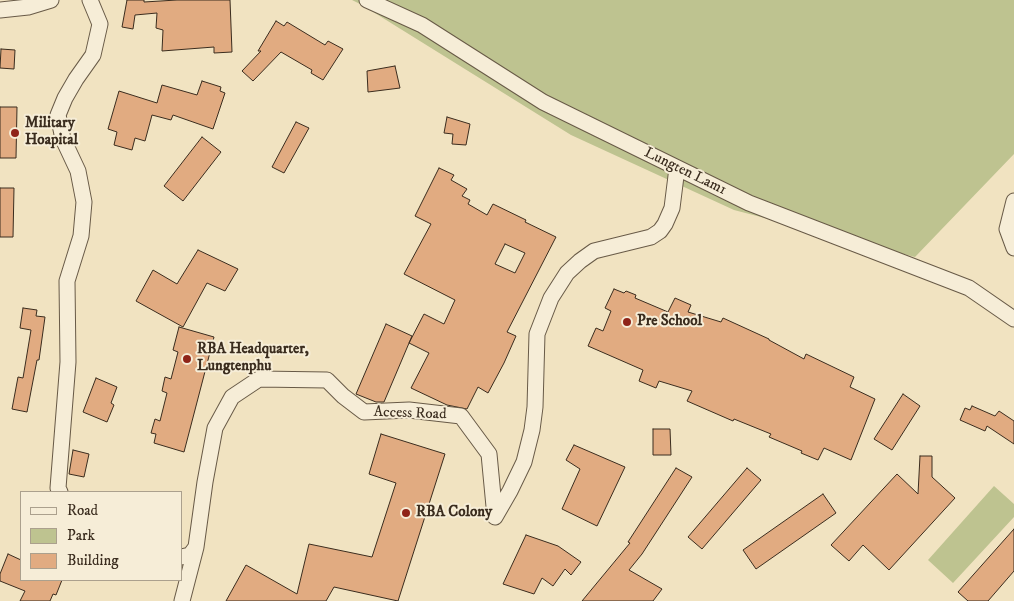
<!DOCTYPE html>
<html>
<head>
<meta charset="utf-8">
<style>
	body { margin:0 }
	#map { position:relative; width:1014px; height:601px; overflow:hidden; background:#f1e3c1; font-family:"IM FELL DW Pica",serif }
	canvas { display:block }
	.legend { position:absolute; left:20px; top:491px; width:162px; height:90px; box-sizing:border-box; background:#f6edd7; border:1px solid #aba08d; margin:0; padding:6px 9px; list-style:none; font-size:15px; color:#3a2c1e }
	.legend li { display:flex; align-items:center; gap:10px; height:25px }
	.legend b { width:25px; border:1px solid #aba08d }
</style>
</head>
<body>
<div id="map">
<canvas width="1014" height="601"></canvas>
<ul class="legend">
<li><b style="height:6px;background:#f6edd7"></b>Road</li>
<li><b style="height:14px;background:#bec390"></b>Park</li>
<li><b style="height:14px;background:#e1ab81"></b>Building</li>
</ul>
</div>
<script>
const ctx = document.querySelector('canvas').getContext('2d');
ctx.lineJoin = 'round';
function fill(path, color) { ctx.fillStyle = color; ctx.fill(path, 'evenodd'); }
const poly = rows => new Path2D(rows.map(r => 'M' + r).join(''));
function strokePath(path, color, width, dash) { ctx.strokeStyle = color; ctx.lineWidth = width; ctx.lineCap = dash ? 'butt' : 'round'; ctx.setLineDash(dash || []); ctx.stroke(path); }
function drawText(font, color, halo, rows, align = 'center') {
  ctx.font = font + ' "IM FELL DW Pica",serif'; ctx.lineWidth = 4; ctx.setLineDash([]); ctx.textBaseline = 'middle'; ctx.strokeStyle = halo; ctx.fillStyle = color; for (const [text, x, y, turn = 0] of rows) {
    ctx.save(); ctx.translate(x, y); ctx.rotate((+turn || 0) * Math.PI / 180); ctx.textAlign = isNaN(turn) ? turn : align; if (halo) ctx.strokeText(text, 0, 0); ctx.fillText(text, 0, 0); ctx.restore();
  }
}
const green = poly([
	[352,0,1014,0,1014,154,915,257,734,210,571,135,362,5],
	[994,486,1014,504,1014,517,953,583,928,560]
]);
const building = poly([
	[127,0,144,0,144,2,177,0,230,0,232,52,214,53,214,47,162,51,163,30,156,28,157,13,135,15,133,29,122,27,127,0],
	[276,21,284,26,287,22,325,45,328,41,343,49,323,80,311,73,312,70,281,52,253,81,242,71,261,51,258,51,276,21],
	[1,49,15,50,14,69,0,68,1,49],
	[395,66,400,88,368,92,367,71,395,66],
	[202,81,221,87,220,91,225,93,213,129,173,115,171,120,152,115,145,141,135,138,132,150,114,145,117,132,108,129,119,91,157,103,162,85,197,95,202,81],
	[0,107,17,107,16,158,0,158,0,107],
	[447,117,470,124,466,145,452,144,453,134,444,133,447,117],
	[296,122,309,128,284,173,272,167,296,122],
	[202,137,221,152,183,201,164,186,202,137],
	[439,168,454,175,451,180,467,189,462,196,470,200,468,204,487,215,493,204,526,220,525,222,556,237,507,332,516,336,504,363,488,393,478,387,467,409,447,405,411,388,429,353,409,343,424,314,444,324,455,300,404,274,431,224,415,216,439,168],
	[505,244,525,253,515,273,495,264,505,244],
	[0,188,14,188,13,237,0,237,0,188],
	[198,250,238,269,225,291,207,283,183,327,136,301,153,270,177,284,198,250],
	[614,289,624,293,626,291,636,295,635,298,668,312,675,298,691,305,688,312,721,322,723,318,769,339,769,340,804,359,806,354,854,377,850,387,875,399,851,460,824,448,818,460,801,453,802,451,769,437,771,434,734,419,733,421,687,401,692,391,659,381,656,388,639,381,643,370,588,346,596,328,603,331,611,311,605,308,614,289],
	[23,308,37,310,36,316,45,317,39,360,37,360,27,412,12,409,18,377,23,378,31,330,20,328,23,308],
	[386,324,412,336,384,402,376,402,356,394,386,324],
	[179,327,214,337,184,452,154,443,156,434,151,433,155,419,160,421,167,393,162,391,165,377,171,379,178,352,173,350,179,327],
	[96,378,117,387,111,403,114,405,107,422,83,412,96,378],
	[903,394,920,406,892,450,874,439,903,394],
	[972,406,995,416,999,411,1014,421,1014,444,987,426,985,431,960,420,965,408,970,410,972,406],
	[653,429,670,429,671,455,653,455,653,429],
	[381,434,445,454,398,601,334,587,326,601,226,601,246,565,297,594,309,544,372,557,396,483,369,474,381,434],
	[574,445,625,467,597,526,562,509,580,469,566,460,574,445],
	[73,450,89,454,84,477,69,474,73,450],
	[920,456,932,456,932,477,955,498,889,570,863,545,849,561,831,545,897,474,918,494,920,456],
	[676,468,692,477,642,554,629,570,662,589,653,601,582,601,630,543,628,542,676,468],
	[747,468,761,480,702,549,688,537,747,468],
	[823,494,836,513,756,569,743,550,823,494],
	[1014,529,1014,571,988,601,968,601,958,592,1014,529],
	[526,535,558,546,581,562,571,575,565,569,553,586,542,578,534,594,503,584,526,535],
	[8,554,21,560,21,580,62,580,56,595,53,594,50,601,20,601,25,591,0,581,0,574,8,554]
]);
const minor = poly([
	[367,0,422,25,543,102,749,203,969,288,1014,319],
	[0,10,28,7,51,0],
	[1014,201,1007,229,1014,248],
	[60,492,58,488,68,362,67,281,81,236,84,202,78,171,63,139,58,115,65,98,76,79,93,55,100,24,90,0],
	[495,517,510,491,524,462,532,430,535,407,537,334,551,298,567,273,580,261,594,251,651,237,660,231,665,224,672,208,677,168],
	[181,557,190,555,196,547,205,482,215,428,232,397,259,379,327,380,343,396,364,412,409,410,461,416,489,454,495,517],
	[182,601,196,547]
]);
const markers = [
	[15,133,5,"#8f2418"],
	[627,322,5,"#8f2418"],
	[187,359,5,"#8f2418"],
	[406,513,5,"#8f2418"]
];
const poiNames = [
	["Military",25,124],
	["Hoapital",25,141],
	["Pre School",637,322],
	["RBA Headquarter,",197,350],
	["Lungtenphu",197,367],
	["RBA Colony",416,513]
];
const streetNames = [
	["Lungten Lam1",685,172,26],
	["Access Road",410,414,2]
];
fill(green, '#bec390');
fill(building, '#e1ab81');
strokePath(building, '#3a2c1e', 1);
strokePath(minor, '#685a47', 17);
strokePath(minor, '#f6edd7', 15);
for (const [x, y, r, color] of markers) { const dot = new Path2D(); dot.arc(x, y, r, 0, 2 * Math.PI); ctx.fillStyle = color; ctx.fill(dot); strokePath(dot, '#f6edd7', 2); }
drawText('bold 15px', '#3a2c1e', '#f6edd7', poiNames, 'left');
drawText('15px', '#3a2c1e', '#f6edd7', streetNames);
</script>
</body>
</html>
